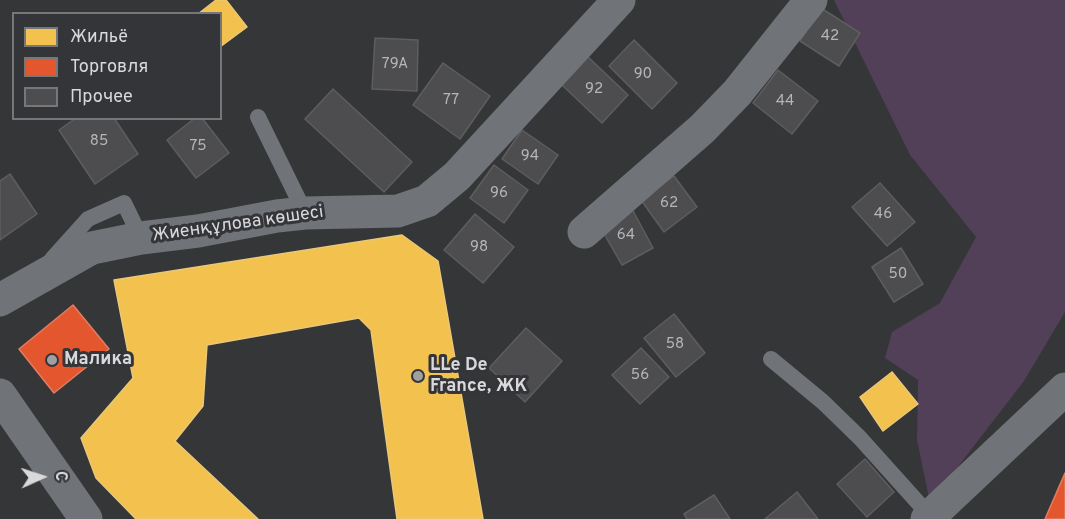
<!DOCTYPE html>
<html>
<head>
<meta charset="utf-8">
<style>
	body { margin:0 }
	#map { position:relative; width:1065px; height:519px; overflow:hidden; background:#353637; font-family:Overpass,sans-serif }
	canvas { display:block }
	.legend { position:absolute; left:12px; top:12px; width:210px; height:108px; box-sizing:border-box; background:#343538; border:2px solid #767779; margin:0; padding:8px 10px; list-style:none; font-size:18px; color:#d9d9db }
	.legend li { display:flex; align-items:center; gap:12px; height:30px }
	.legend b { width:30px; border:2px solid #767779 }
	.north { position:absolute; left:12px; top:447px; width:60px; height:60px; -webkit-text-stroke:4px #343538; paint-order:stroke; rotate:87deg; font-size:16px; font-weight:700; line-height:24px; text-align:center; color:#d9d9db }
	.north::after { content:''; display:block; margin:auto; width:21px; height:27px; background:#d9d9db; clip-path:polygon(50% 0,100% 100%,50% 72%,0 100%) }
</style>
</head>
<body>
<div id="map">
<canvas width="1065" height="519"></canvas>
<ul class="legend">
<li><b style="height:16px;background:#f2c14e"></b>Жильё</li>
<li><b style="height:16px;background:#e4572e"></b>Торговля</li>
<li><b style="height:16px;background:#4d4c4e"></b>Прочее</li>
</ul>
<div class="north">С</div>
</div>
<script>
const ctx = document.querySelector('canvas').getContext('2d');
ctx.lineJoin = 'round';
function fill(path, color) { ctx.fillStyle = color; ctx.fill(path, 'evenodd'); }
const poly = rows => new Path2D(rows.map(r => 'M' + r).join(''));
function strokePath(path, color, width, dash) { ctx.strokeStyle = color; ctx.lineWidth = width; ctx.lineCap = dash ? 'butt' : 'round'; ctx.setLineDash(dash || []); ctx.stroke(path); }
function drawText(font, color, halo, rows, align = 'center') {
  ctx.font = font + ' Overpass,sans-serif'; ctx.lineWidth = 6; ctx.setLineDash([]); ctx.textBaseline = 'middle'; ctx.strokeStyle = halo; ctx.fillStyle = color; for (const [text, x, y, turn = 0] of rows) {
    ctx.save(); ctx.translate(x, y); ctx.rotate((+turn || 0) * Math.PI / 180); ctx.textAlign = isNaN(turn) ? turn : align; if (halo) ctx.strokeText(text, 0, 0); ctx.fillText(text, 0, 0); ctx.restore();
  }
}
const green = poly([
	[834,0,1065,0,1065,312,1024,381,930,503,917,440,918,380,885,358,892,332,940,303,976,237,910,155]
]);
const homes = poly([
	[216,0,226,0,247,27,220,47,220,14,198,14,216,0],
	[402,235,438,261,483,519,397,519,371,330,359,318,207,345,203,406,175,441,258,519,136,519,96,478,81,438,133,378,114,280,402,235],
	[892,372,918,404,883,431,860,397,892,372]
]);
const shops = poly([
	[73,305,109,349,54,393,19,349,73,305],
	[1065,473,1065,519,1045,519,1065,473]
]);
const building = poly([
	[821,8,860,33,839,66,800,41,821,8],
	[375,38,418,40,417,91,372,89,375,38],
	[634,40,677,83,652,109,609,66,634,40],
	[587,56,628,95,602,123,561,84,587,56],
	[443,63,490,96,460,139,413,105,443,63],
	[778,70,818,101,792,134,753,103,778,70],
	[333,89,412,162,384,192,305,119,333,89],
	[76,118,114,118,138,154,95,184,59,130,76,118],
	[195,118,202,118,229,153,196,178,167,140,195,118],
	[522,130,558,155,538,184,502,159,522,130],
	[494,165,528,190,504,223,470,198,494,165],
	[10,174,37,214,0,240,0,181,10,174],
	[674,176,697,207,664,232,641,200,674,176],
	[880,183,915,222,887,246,852,207,880,183],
	[631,207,653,248,622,265,599,225,631,207],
	[475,214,514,247,483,283,444,250,475,214],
	[901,248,923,284,894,302,872,267,901,248],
	[674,314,705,353,676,377,644,338,674,314],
	[526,328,562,361,525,402,489,368,526,328],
	[641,348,669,377,640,404,612,375,641,348],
	[865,459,894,492,867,517,837,484,865,459],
	[797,492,818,519,765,519,797,492],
	[714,495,730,519,687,519,684,514,714,495]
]);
const service = poly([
	[258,117,305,213],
	[52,259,88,219,124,203,141,238],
	[771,359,823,402,860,438,931,517]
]);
const minor = poly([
	[584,232,702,129,737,93,811,0],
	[0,300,92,248,141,238,198,231,277,216,305,213,398,211,427,201,457,176,619,0],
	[927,519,1065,389]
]);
const tertiary = poly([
	[0,395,86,519]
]);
const markers = [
	[52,360,6,"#a0a0a2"],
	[418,376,6,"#a0a0a2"]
];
const numberNames = [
	["42",830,37],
	["79А",395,65],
	["90",643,75],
	["92",594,90],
	["77",451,101],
	["44",785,102],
	["85",99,142],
	["75",198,147],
	["94",530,157],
	["96",499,194],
	["62",669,204],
	["46",883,215],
	["64",626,236],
	["98",479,248],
	["50",898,275],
	["58",675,345],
	["56",640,376]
];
const streetNames = [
	["Жиенқұлова көшесі",238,225,-8]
];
const poiNames = [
	["Малика",64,360],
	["LLe De",430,366],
	["France, ЖК",430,387]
];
fill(green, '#514057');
fill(homes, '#f2c14e');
strokePath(homes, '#eac878', 1.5);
fill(shops, '#e4572e');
strokePath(shops, '#e17e62', 1.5);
fill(building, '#4d4c4e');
strokePath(building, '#5d5e5f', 1.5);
strokePath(service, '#707378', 16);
strokePath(minor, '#707378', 33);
strokePath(tertiary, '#707378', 33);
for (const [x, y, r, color] of markers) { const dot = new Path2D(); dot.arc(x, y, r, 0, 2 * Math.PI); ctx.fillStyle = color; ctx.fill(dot); strokePath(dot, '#343538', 2); }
drawText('15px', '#b6b6b8', null, numberNames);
drawText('18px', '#d9d9db', '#343538', streetNames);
drawText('bold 18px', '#d9d9db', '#343538', poiNames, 'left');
</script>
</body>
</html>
